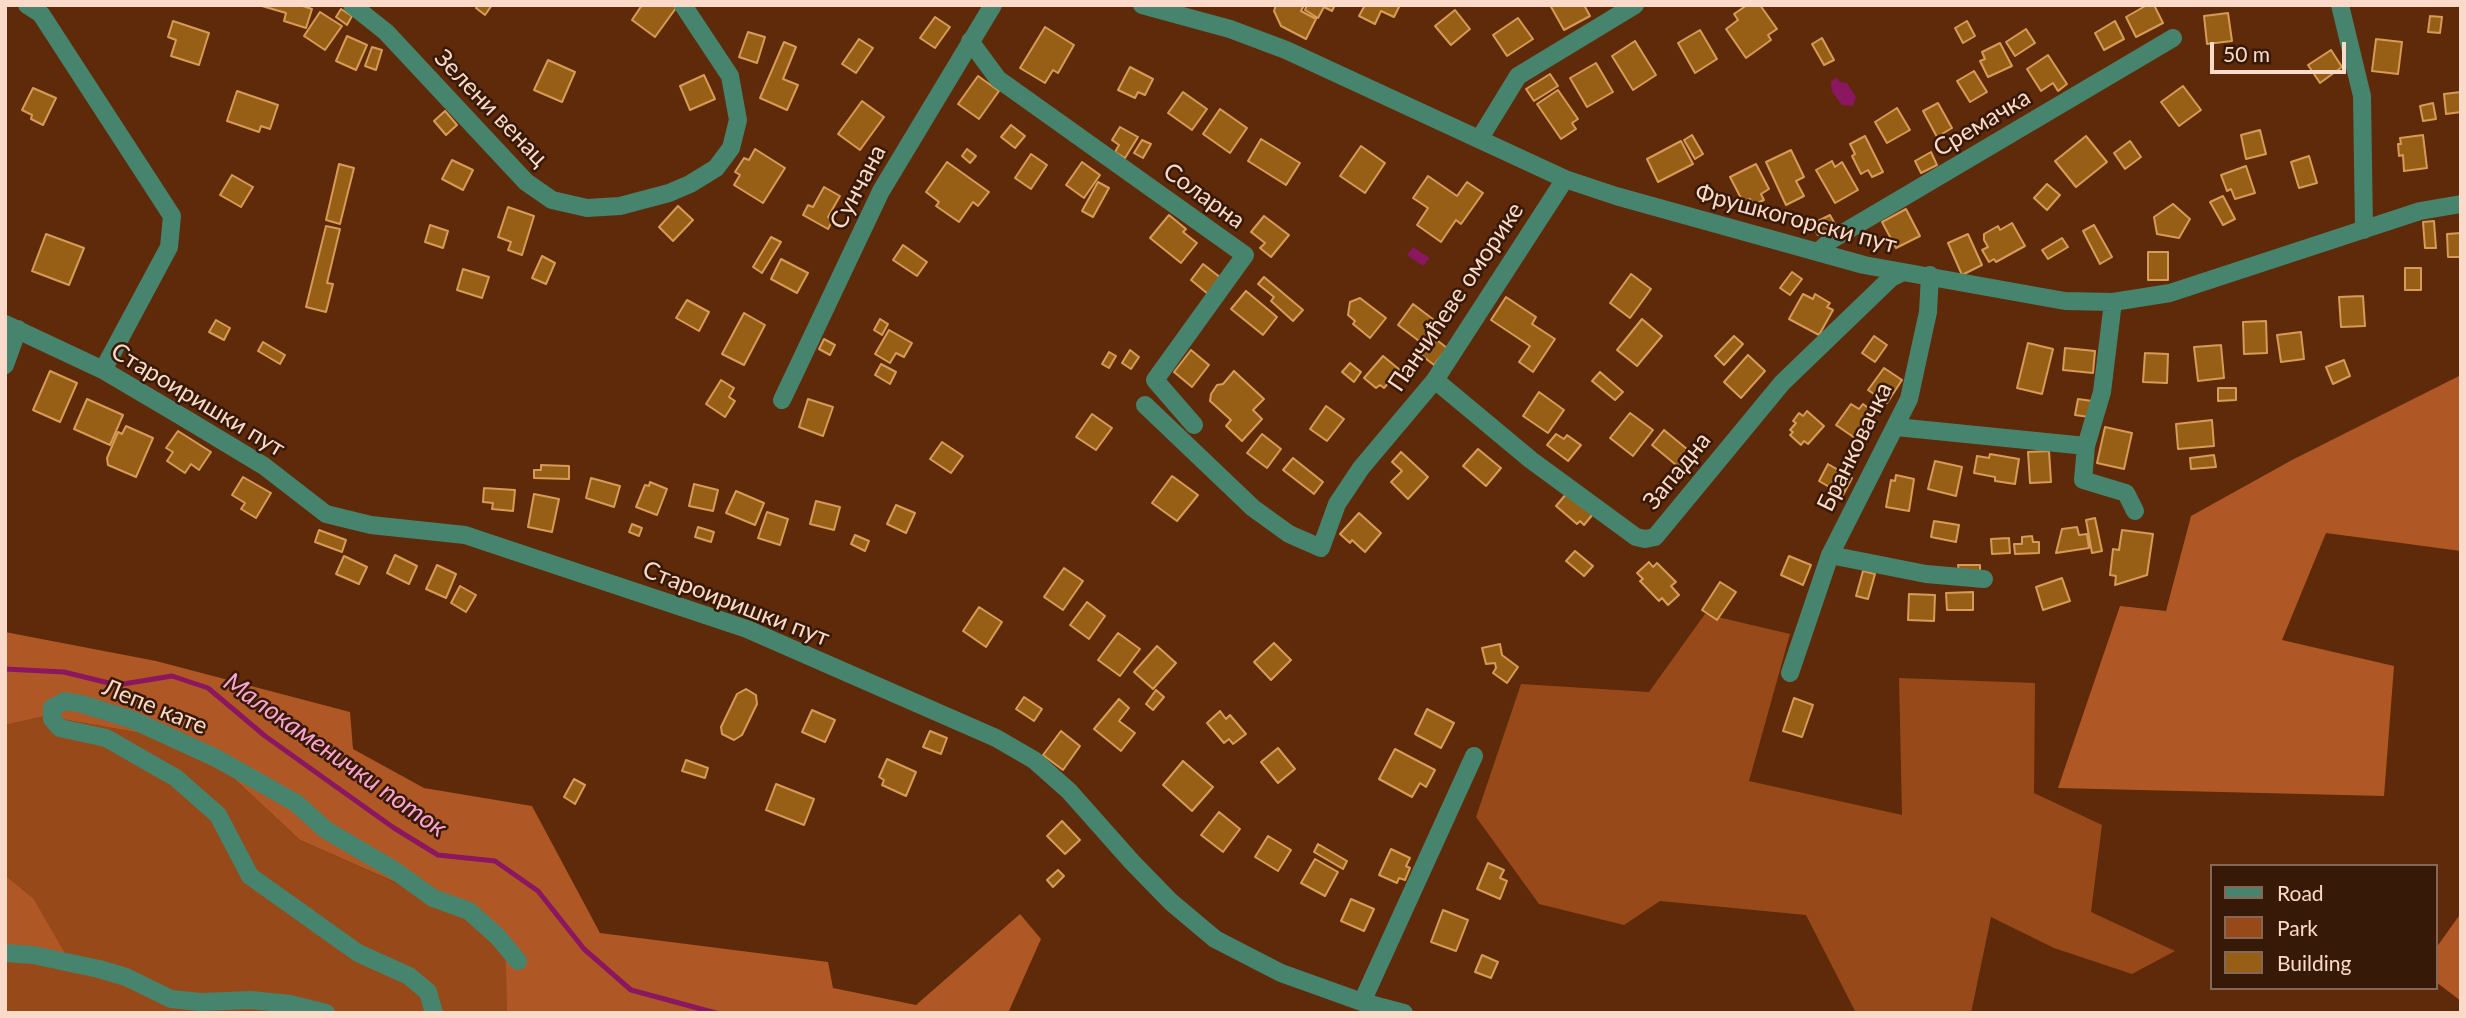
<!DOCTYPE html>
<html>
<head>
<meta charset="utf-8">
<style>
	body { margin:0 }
	#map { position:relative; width:2466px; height:1018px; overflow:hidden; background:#5e2a09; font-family:Lato,sans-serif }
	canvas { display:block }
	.frame { position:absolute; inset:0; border:7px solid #fcdac9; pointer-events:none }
	.legend { position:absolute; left:2210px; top:864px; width:228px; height:126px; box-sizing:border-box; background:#371908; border:2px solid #866655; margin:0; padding:9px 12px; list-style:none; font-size:21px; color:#fcdac9 }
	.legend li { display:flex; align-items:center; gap:14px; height:35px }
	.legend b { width:35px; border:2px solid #866655 }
	.scale { position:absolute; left:2210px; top:42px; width:136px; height:32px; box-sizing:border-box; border:4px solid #fcdac9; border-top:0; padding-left:9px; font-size:21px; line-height:24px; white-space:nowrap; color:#fcdac9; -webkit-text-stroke:5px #371908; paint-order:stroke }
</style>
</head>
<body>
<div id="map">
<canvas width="2466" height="1018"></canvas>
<div class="frame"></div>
<ul class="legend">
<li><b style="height:9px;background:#47846d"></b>Road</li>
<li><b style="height:19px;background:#984919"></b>Park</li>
<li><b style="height:19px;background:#975f15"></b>Building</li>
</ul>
<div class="scale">50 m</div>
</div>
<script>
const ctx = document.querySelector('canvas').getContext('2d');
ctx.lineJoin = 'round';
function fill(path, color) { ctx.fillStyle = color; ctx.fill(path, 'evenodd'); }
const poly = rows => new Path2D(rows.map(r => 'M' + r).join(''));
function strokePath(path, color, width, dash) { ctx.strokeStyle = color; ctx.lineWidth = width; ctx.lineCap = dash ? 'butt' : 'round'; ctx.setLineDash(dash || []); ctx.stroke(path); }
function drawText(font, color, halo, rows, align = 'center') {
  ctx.font = font + ' Lato,sans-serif'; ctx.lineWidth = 5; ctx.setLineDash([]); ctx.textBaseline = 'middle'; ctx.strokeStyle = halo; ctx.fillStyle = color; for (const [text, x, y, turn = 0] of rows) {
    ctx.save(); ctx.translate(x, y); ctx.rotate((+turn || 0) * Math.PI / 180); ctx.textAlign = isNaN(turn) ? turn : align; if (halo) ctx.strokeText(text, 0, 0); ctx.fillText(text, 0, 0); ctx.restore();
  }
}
const green = poly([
	[1705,614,1790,634,1749,781,1902,815,1899,678,2035,683,2034,793,2102,825,2091,912,2175,951,2132,974,2054,948,1991,917,1971,1013,1856,1013,1806,915,1660,901,1624,925,1539,904,1476,817,1521,684,1649,692],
	[45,716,196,743,300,840,506,932,507,1013,5,1013,5,956,33,898,5,875,5,725]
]);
const forest = poly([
	[2461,375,2461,551,2326,533,2282,640,2394,666,2384,796,2058,788,2120,606,2166,611,2191,516,2292,460],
	[5,632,156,661,350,712,353,749,424,788,532,806,600,933,828,962,833,988,916,1005,1020,914,1041,939,1008,1013,507,1013,505,931,300,840,196,743,45,716,5,725],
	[5,875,33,898,71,964,5,956],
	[2461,913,2461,1001,2436,982,2436,948]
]);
const water = poly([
	[1836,77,1840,82,1847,83,1856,97,1853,106,1842,105,1832,92,1831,82],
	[1413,247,1430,258,1423,266,1407,255]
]);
const stream = poly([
	[5,669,64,672,117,685,172,676,208,688,265,736,394,828,438,855,495,861,538,891,584,949,631,990,716,1013]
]);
const building = poly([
	[300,5,312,9,306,28,284,21,286,13,262,6,300,5],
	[478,5,492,5,485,15,476,8,478,5],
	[642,5,673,5,676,8,655,37,632,20,642,5],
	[1276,5,1304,5,1301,11,1316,19,1306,39,1281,26,1274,11,1276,5],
	[1307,5,1335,5,1332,11,1324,7,1318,18,1305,10,1307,5],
	[1365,5,1400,5,1394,17,1381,11,1375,24,1359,16,1365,5],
	[1550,5,1584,5,1590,16,1564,30,1550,5],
	[1747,5,1760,5,1777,29,1768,35,1771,40,1746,58,1726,29,1738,20,1734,14,1747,5],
	[2147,5,2154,5,2163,23,2136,37,2126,17,2147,5],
	[341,9,352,16,347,25,336,17,341,9],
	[1455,10,1470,29,1451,45,1435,26,1455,10],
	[320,12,342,26,325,50,304,36,320,12],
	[2228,13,2232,41,2207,44,2204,16,2228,13],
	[2430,16,2442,17,2440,33,2428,32,2430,16],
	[935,17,950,27,935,48,920,38,935,17],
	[1518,18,1533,39,1507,56,1493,35,1518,18],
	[173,21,209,33,199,65,171,56,176,40,168,37,173,21],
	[1967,21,1975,36,1963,43,1955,28,1967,21],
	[2115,21,2124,39,2104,50,2095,33,2115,21],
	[1045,27,1074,45,1058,73,1053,70,1045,83,1020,68,1045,27],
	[2026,29,2035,43,2015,56,2006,42,2026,29],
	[1700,30,1717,59,1695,73,1678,43,1700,30],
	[748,32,765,37,757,63,739,57,748,32],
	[347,36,367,45,356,70,336,61,347,36],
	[1822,38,1834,60,1824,65,1812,44,1822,38],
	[859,39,873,48,856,73,842,64,859,39],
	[2376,39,2402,42,2398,74,2372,71,2376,39],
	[1635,41,1656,75,1633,90,1612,56,1635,41],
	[784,42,796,47,783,79,798,85,787,110,760,98,784,42],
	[2000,43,2012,66,1988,77,1980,61,1985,59,1982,52,2000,43],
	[372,47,382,50,376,70,365,66,372,47],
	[2331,50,2342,67,2320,83,2308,65,2331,50],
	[2048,55,2067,84,2058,91,2053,83,2041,91,2027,69,2048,55],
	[548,60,575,72,562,102,534,90,548,60],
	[1596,63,1613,92,1587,107,1570,78,1596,63],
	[1130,67,1153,79,1145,95,1138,92,1135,98,1118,90,1130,67],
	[1974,71,1987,92,1970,102,1957,81,1974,71],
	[1550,74,1558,86,1534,101,1526,89,1550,74],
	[704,75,715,99,690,110,680,86,704,75],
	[978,76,999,91,979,119,958,104,978,76],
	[2183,86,2201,110,2179,126,2161,102,2183,86],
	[33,88,56,98,43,125,31,119,32,115,22,110,33,88],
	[1558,90,1578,119,1572,123,1576,129,1561,139,1537,104,1558,90],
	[237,91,278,105,270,129,261,126,259,132,227,121,237,91],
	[1183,92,1207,109,1192,130,1168,113,1183,92],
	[2461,92,2461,112,2446,114,2444,94,2461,92],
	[862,101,884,117,860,150,838,134,862,101],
	[1938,103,1952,128,1937,137,1923,111,1938,103],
	[2433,103,2436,119,2423,121,2420,106,2433,103],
	[1897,108,1910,130,1887,143,1875,122,1897,108],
	[1220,109,1247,128,1230,153,1203,134,1220,109],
	[445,111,457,125,446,135,434,121,445,111],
	[1011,125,1025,136,1015,148,1001,137,1011,125],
	[1120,127,1138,137,1125,158,1115,152,1119,145,1112,140,1120,127],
	[2260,130,2266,154,2246,159,2241,135,2260,130],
	[1692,135,1703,154,1695,159,1684,140,1692,135],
	[2423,135,2427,168,2404,171,2403,155,2399,156,2398,144,2401,144,2400,138,2423,135],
	[1865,136,1883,172,1872,177,1868,170,1861,174,1852,156,1855,154,1850,144,1865,136],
	[2086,136,2107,162,2076,187,2055,161,2086,136],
	[1261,139,1300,163,1286,185,1248,161,1261,139],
	[1142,140,1151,144,1143,158,1134,153,1142,140],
	[1681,141,1693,164,1658,182,1647,159,1681,141],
	[2130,141,2141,157,2125,169,2114,153,2130,141],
	[1361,146,1385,163,1365,193,1340,176,1361,146],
	[755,149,785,168,763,203,734,185,740,175,735,172,744,158,749,160,755,149],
	[967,149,976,156,970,163,962,156,967,149],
	[1791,150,1804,177,1796,181,1804,196,1786,205,1766,162,1791,150],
	[1931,152,1937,165,1921,173,1915,161,1931,152],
	[1031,154,1047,165,1031,189,1015,178,1031,154],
	[2309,156,2317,183,2299,188,2291,162,2309,156],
	[452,160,473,170,463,190,442,179,452,160],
	[1832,161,1835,167,1842,162,1858,190,1835,203,1816,170,1832,161],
	[947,162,989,192,978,206,973,202,959,222,936,206,939,202,926,192,947,162],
	[1082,162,1100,175,1084,198,1066,185,1082,162],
	[339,164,354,168,340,224,326,220,339,164],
	[1756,164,1769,189,1761,194,1764,200,1753,205,1750,199,1743,202,1730,177,1756,164],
	[2246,166,2255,193,2235,199,2231,189,2227,191,2221,175,2246,166],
	[232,175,253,187,241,207,220,195,232,175],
	[1428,176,1457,196,1467,182,1483,193,1461,224,1456,220,1441,242,1417,225,1428,208,1413,198,1428,176],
	[1098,182,1109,188,1093,217,1082,211,1098,182],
	[2047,184,2060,195,2047,210,2034,198,2047,184],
	[824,187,840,196,828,217,833,220,828,229,803,215,808,205,813,207,824,187],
	[2223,196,2235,219,2223,225,2210,202,2223,196],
	[2173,204,2190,219,2179,238,2157,234,2154,217,2173,204],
	[678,206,693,220,673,241,659,227,678,206],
	[508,207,534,216,522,255,508,250,511,242,498,237,508,207],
	[1906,209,1920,236,1896,248,1882,222,1906,209],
	[1169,215,1186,229,1183,232,1197,243,1181,263,1150,238,1169,215],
	[1830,215,1836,226,1818,235,1812,224,1830,215],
	[1264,216,1289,235,1271,257,1260,248,1265,243,1251,232,1264,216],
	[2434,221,2436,248,2425,248,2423,222,2434,221],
	[2012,223,2025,246,1996,262,1994,259,1989,262,1982,250,1988,247,1984,240,1984,234,1998,226,2000,230,2012,223],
	[430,225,448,231,443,248,425,242,430,225],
	[2094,225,2112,257,2100,264,2083,231,2094,225],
	[326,226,340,229,327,283,333,284,326,312,306,307,326,226],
	[2461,233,2461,257,2448,257,2447,234,2461,233],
	[46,234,84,248,69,285,32,271,46,234],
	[1968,234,1982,265,1962,275,1948,243,1968,234],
	[771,237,781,242,762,273,753,267,771,237],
	[2062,238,2068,247,2048,259,2042,250,2062,238],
	[903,245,927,262,917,276,893,260,903,245],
	[2148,252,2168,252,2168,280,2148,280,2148,252],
	[542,256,555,263,546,284,532,278,542,256],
	[781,259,808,273,797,293,771,279,781,259],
	[1203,264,1221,278,1208,294,1191,280,1203,264],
	[2405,268,2421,268,2421,290,2405,290,2405,268],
	[463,269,489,277,482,298,457,290,463,269],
	[1792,272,1802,279,1790,295,1780,288,1792,272],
	[1631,274,1651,289,1630,318,1610,303,1631,274],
	[1264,277,1303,310,1293,321,1271,301,1274,297,1258,284,1264,277],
	[1246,291,1277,317,1263,335,1231,309,1246,291],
	[1803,294,1813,299,1815,294,1830,303,1827,307,1833,310,1819,335,1789,319,1803,294],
	[2363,296,2365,326,2341,327,2339,297,2363,296],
	[1506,297,1536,317,1532,324,1555,339,1533,372,1519,362,1530,346,1491,320,1506,297],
	[1360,298,1386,318,1370,338,1353,324,1355,321,1348,315,1350,302,1360,298],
	[687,300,709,312,699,331,676,318,687,300],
	[1413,304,1438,323,1423,344,1398,325,1413,304],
	[744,313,765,325,744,365,722,354,744,313],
	[880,319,888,324,882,335,874,330,880,319],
	[1642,319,1662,336,1637,366,1617,350,1642,319],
	[216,320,230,328,224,340,209,332,216,320],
	[2266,321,2267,353,2244,354,2243,322,2266,321],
	[889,330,912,343,904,357,896,353,890,363,875,354,889,330],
	[2301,332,2304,359,2281,362,2277,335,2301,332],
	[1734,336,1743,344,1724,365,1715,356,1734,336],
	[1874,336,1887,345,1875,362,1862,353,1874,336],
	[1433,337,1447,348,1434,365,1420,354,1433,337],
	[824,339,835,345,830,355,819,349,824,339],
	[263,342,285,355,280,364,258,351,263,342],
	[2028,343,2053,349,2042,394,2017,388,2028,343],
	[2221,345,2224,378,2198,381,2194,347,2221,345],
	[2065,348,2095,351,2093,373,2063,370,2065,348],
	[1130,350,1139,357,1131,369,1122,363,1130,350],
	[1191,350,1209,365,1192,387,1174,372,1191,350],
	[1109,352,1116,356,1109,368,1102,364,1109,352],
	[2145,353,2168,354,2167,383,2143,382,2145,353],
	[1748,355,1765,371,1741,398,1724,382,1748,355],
	[1383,356,1400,370,1384,388,1380,385,1376,388,1364,378,1383,356],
	[2344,360,2350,376,2333,384,2326,367,2344,360],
	[1350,363,1361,372,1354,382,1342,372,1350,363],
	[881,364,896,372,890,384,875,375,881,364],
	[1884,368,1902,380,1887,403,1868,390,1884,368],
	[50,371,77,383,60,422,33,410,50,371],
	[1234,371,1264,399,1253,410,1262,419,1242,441,1226,426,1231,420,1210,401,1211,394,1217,385,1223,384,1234,371],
	[1600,372,1623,392,1615,400,1592,381,1600,372],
	[721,380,734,388,729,397,735,401,725,417,706,404,721,380],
	[2218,388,2236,388,2236,400,2218,401,2218,388],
	[1539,392,1564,410,1548,433,1523,416,1539,392],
	[87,399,123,415,110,445,74,429,87,399],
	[808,399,833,407,823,436,799,427,808,399],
	[2078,399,2092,401,2089,417,2075,415,2078,399],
	[1851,404,1859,409,1863,404,1872,411,1868,417,1876,423,1862,443,1836,425,1851,404],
	[1326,406,1344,419,1327,441,1310,429,1326,406],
	[1807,411,1824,426,1808,444,1804,441,1801,445,1790,435,1793,432,1790,430,1796,423,1793,421,1799,413,1803,416,1807,411],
	[1630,413,1653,430,1633,456,1610,438,1630,413],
	[1092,414,1112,428,1096,450,1076,437,1092,414],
	[2212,420,2214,446,2178,449,2176,424,2212,420],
	[126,426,153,438,136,477,108,465,107,458,118,432,122,434,126,426],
	[2105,427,2132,433,2124,469,2097,463,2105,427],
	[1664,430,1693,454,1681,469,1652,445,1664,430],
	[178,431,211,452,199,470,191,464,185,473,167,461,173,452,166,448,178,431],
	[1262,434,1281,449,1267,468,1247,453,1262,434],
	[1556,434,1564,439,1567,435,1581,445,1568,461,1547,445,1556,434],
	[942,442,963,456,951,473,930,459,942,442],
	[1478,449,1501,468,1486,486,1463,466,1478,449],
	[2049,451,2051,482,2030,483,2028,452,2049,451],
	[1401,452,1428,477,1408,499,1391,482,1402,471,1392,462,1401,452],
	[1990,454,2019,459,2015,484,1995,481,1995,477,1974,473,1977,456,1989,458,1990,454],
	[2214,455,2216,467,2191,469,2190,458,2214,455],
	[1293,458,1323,482,1314,494,1283,470,1293,458],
	[1935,461,1962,467,1956,496,1928,489,1935,461],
	[1828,464,1852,478,1843,495,1819,481,1828,464],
	[541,465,569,466,569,479,534,478,534,470,541,470,541,465],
	[1896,475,1914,479,1909,511,1886,507,1891,480,1895,481,1896,475],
	[1172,476,1198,495,1177,521,1152,503,1172,476],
	[243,477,271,493,256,518,241,509,245,503,232,495,243,477],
	[591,478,620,486,614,507,586,498,591,478],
	[650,482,667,489,657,515,636,507,645,485,649,486,650,482],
	[694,484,718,490,713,511,689,506,694,484],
	[484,488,515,490,513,511,492,509,493,503,483,502,484,488],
	[736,491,764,503,755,525,726,513,736,491],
	[1567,493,1593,514,1584,525,1580,521,1577,524,1556,506,1567,493],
	[534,494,559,499,552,532,528,527,534,494],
	[816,501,840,507,834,530,810,524,816,501],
	[896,505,915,513,906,533,887,524,896,505],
	[767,512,788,519,780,545,758,538,767,512],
	[1359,513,1381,533,1365,552,1352,540,1350,543,1340,534,1359,513],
	[2095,518,2102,551,2092,553,2086,520,2095,518],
	[1934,521,1959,525,1956,542,1931,537,1934,521],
	[632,524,642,528,639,536,629,532,632,524],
	[698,527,714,532,711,542,695,537,698,527],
	[2077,527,2079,535,2087,534,2089,548,2056,553,2062,529,2077,527],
	[319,530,346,540,342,552,315,542,319,530],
	[2122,530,2153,534,2147,575,2115,585,2116,576,2110,575,2113,549,2119,550,2122,530],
	[855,535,869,541,865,551,851,544,855,535],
	[2032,536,2033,542,2039,542,2039,553,2015,554,2014,544,2022,544,2022,537,2032,536],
	[2009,538,2010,553,1992,554,1991,539,2009,538],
	[1575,551,1593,566,1584,576,1566,561,1575,551],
	[395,555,417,566,409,584,387,573,395,555],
	[344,556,367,567,359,584,336,574,344,556],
	[1789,556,1811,565,1803,585,1781,575,1789,556],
	[1649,562,1653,567,1657,563,1676,582,1671,586,1679,595,1668,605,1662,598,1659,601,1640,581,1643,579,1637,573,1649,562],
	[437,565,456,574,446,598,426,589,437,565],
	[1958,565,1980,565,1980,572,1959,573,1958,565],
	[1064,568,1083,581,1063,610,1044,597,1064,568],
	[1863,571,1875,574,1868,599,1856,596,1863,571],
	[2062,578,2070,601,2043,610,2036,587,2062,578],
	[1720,582,1736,592,1717,620,1702,610,1720,582],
	[460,586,476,595,466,612,451,603,460,586],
	[1973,592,1973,610,1947,610,1946,593,1973,592],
	[1909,594,1935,595,1934,621,1908,620,1909,594],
	[1087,602,1105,616,1089,639,1070,625,1087,602],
	[979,607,1002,622,986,647,963,631,979,607],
	[1118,633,1140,649,1120,676,1098,660,1118,633],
	[1274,643,1291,660,1271,680,1254,662,1274,643],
	[1500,644,1502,655,1518,667,1507,683,1493,673,1496,668,1495,663,1486,664,1482,648,1500,644],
	[1157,646,1176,663,1153,689,1134,672,1157,646],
	[746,689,756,695,757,704,742,735,734,740,722,734,721,727,737,694,746,689],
	[1156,690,1164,697,1153,710,1146,704,1156,690],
	[1024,697,1042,709,1034,721,1016,709,1024,697],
	[1794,698,1813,705,1802,737,1783,731,1794,698],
	[1119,699,1129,708,1119,721,1135,733,1121,751,1094,729,1119,699],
	[1427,709,1454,723,1441,748,1415,734,1427,709],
	[812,710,835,720,825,742,802,732,812,710],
	[1220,711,1226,719,1230,715,1246,734,1233,744,1229,739,1224,743,1207,723,1220,711],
	[930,731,947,738,941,754,923,747,930,731],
	[1061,731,1080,746,1063,770,1043,755,1061,731],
	[1278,748,1295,769,1278,783,1261,762,1278,748],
	[1395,749,1435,770,1426,787,1420,783,1412,797,1379,779,1395,749],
	[887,759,916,772,906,796,882,785,884,780,879,777,887,759],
	[686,760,708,768,705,778,682,771,686,760],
	[1183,761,1213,787,1192,811,1163,785,1183,761],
	[574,779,585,785,575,804,564,797,574,779],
	[776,784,814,799,804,825,766,810,776,784],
	[1219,812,1240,829,1223,852,1201,835,1219,812],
	[1062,821,1080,840,1065,854,1047,836,1062,821],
	[1268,836,1291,850,1278,871,1255,857,1268,836],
	[1318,844,1347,861,1343,869,1314,852,1318,844],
	[1391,849,1410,858,1406,866,1410,868,1405,880,1399,878,1397,883,1379,875,1391,849],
	[1315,859,1338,872,1325,896,1301,883,1315,859],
	[1488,863,1504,870,1500,878,1507,881,1500,899,1477,889,1488,863],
	[1058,870,1064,876,1053,887,1047,880,1058,870],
	[1351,899,1374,909,1364,931,1341,921,1351,899],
	[1443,910,1468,920,1456,951,1431,942,1443,910],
	[1482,955,1498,962,1491,978,1475,972,1482,955]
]);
const minor = poly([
	[27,5,41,14,172,216,169,247,103,370],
	[352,5,386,32,526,182,552,200,587,208,620,206,669,193,690,184,716,168,731,148,738,120,730,76,683,5],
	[1142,5,1230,29,1286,50,1565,179,1616,196,1864,265,2065,301,2113,302,2170,293,2420,211,2461,204],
	[2340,5,2362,96,2364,230],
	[970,41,998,79,1245,255,1155,380,1194,425],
	[1480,138,1518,76,1635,5],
	[1818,252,1831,240,2173,38],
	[2113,302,2102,392,2086,446,2083,480,2126,493,2135,511],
	[5,324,103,370,186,419,264,466,326,514,371,525,465,535,747,629,996,738,1034,760,1069,791,1132,862,1171,902,1215,939,1281,973,1362,1002,1404,1013],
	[5,365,18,329],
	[1435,380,1531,460,1636,537,1645,539,1655,537,1782,383,1891,278,1903,272],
	[782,400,881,191,993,5],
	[1145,405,1253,508,1289,534,1321,548,1337,504,1361,468,1435,380,1565,179],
	[1896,427,2086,446],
	[1830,555,1926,574,1984,579],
	[1790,673,1830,555,1909,399,1928,312,1930,275],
	[5,953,33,955,99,969,126,977,171,999,201,1002,251,1000,290,1004,326,1013],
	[1362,1002,1474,756],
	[434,1013,428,992,409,976,358,953,250,876,218,815,176,778,106,738,60,728,52,719,52,708,65,701,82,704,133,720,216,758,296,803,326,830,394,870,433,898,469,911,498,937,518,961]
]);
const streetNames = [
	["Зелени венац",491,108,46],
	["Сремачка",1982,123,-31],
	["Сунчана",858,187,-62],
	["Соларна",1204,196,36],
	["Фрушкогорски пут",1796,219,15],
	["Панчићеве оморике",1456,297,-56],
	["Староиришки пут",198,400,31],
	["Бранковачка",1855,447,-64],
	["Западна",1677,471,-51],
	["Староиришки пут",736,604,21],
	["Лепе кате",155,707,22]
];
const waterNames = [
	["Малокаменички поток",335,755,35]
];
fill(green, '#984919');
fill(forest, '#b05825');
fill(water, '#8a175f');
strokePath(stream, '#8a175f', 5);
fill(building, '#975f15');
strokePath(building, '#d69b58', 2);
strokePath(minor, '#47846d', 18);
drawText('24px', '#fcdac9', '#371908', streetNames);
drawText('italic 26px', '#fba4d1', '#371908', waterNames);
</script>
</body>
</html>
